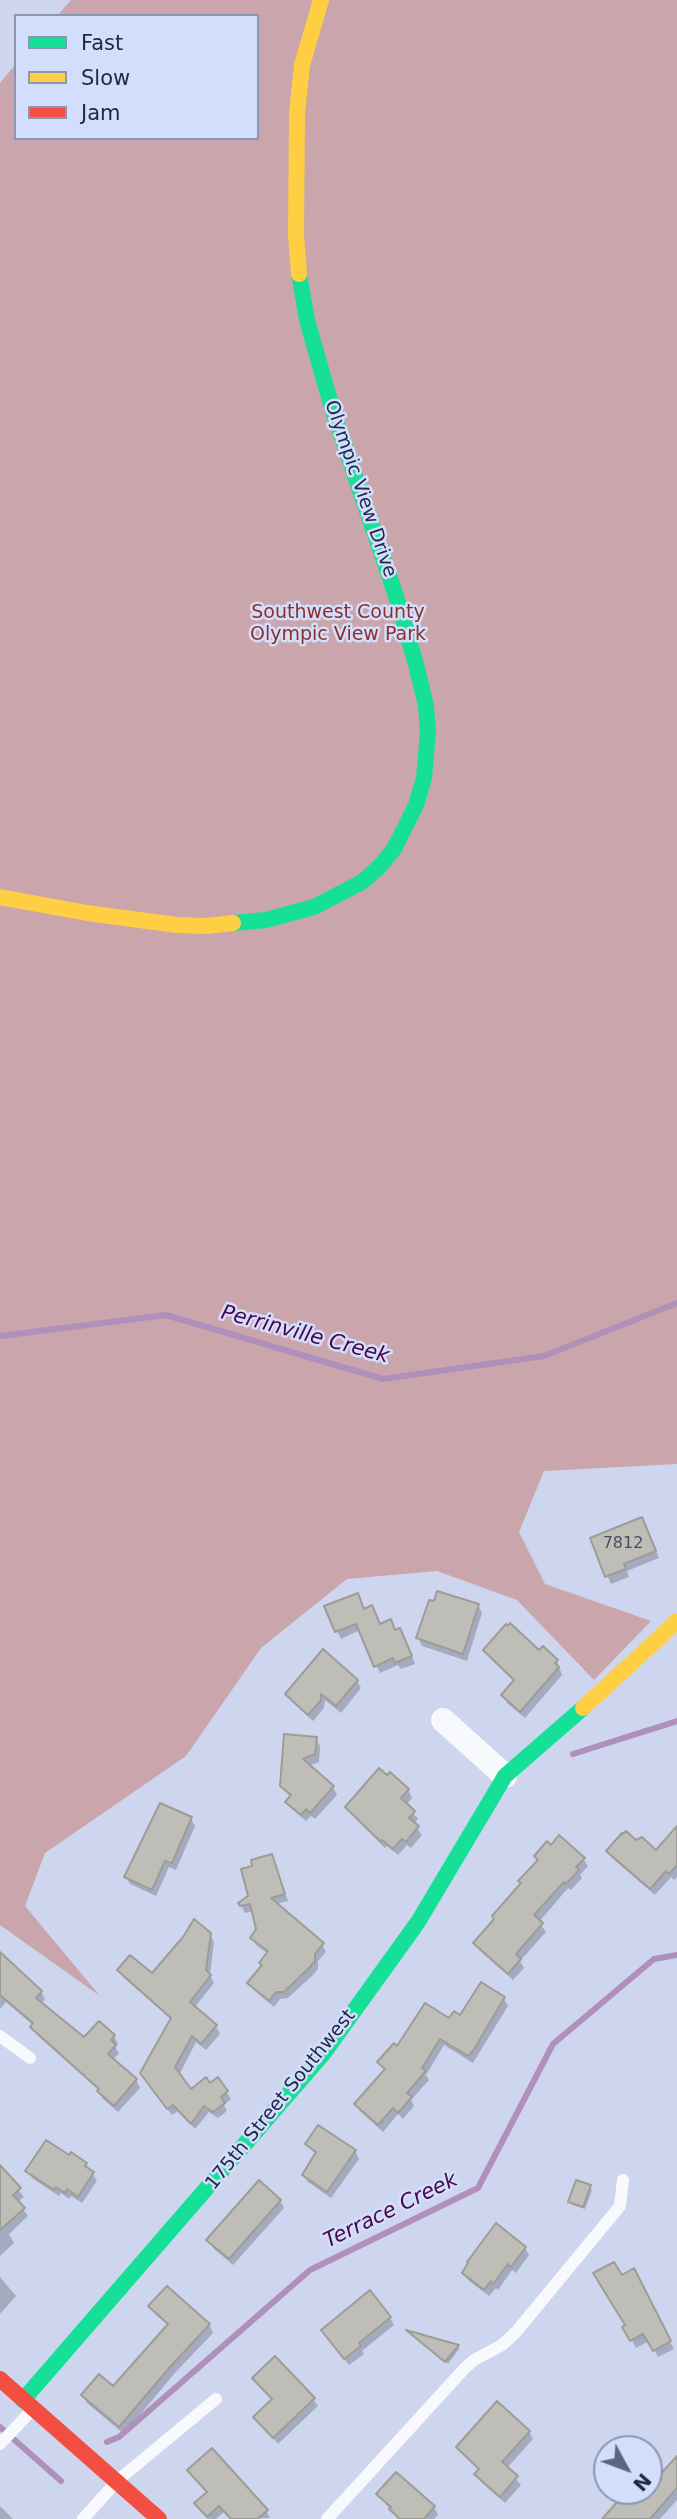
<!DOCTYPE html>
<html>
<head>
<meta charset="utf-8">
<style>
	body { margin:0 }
	#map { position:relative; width:677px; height:2519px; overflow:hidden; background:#cdd6ee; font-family:"DejaVu Sans",sans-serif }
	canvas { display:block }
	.legend { position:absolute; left:14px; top:14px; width:245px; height:126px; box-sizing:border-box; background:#d2defb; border:2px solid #8b96b3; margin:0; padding:9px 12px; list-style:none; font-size:21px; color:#202a46 }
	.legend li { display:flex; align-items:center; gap:14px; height:35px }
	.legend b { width:35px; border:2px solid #8b96b3 }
	.north { position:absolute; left:593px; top:2435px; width:70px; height:70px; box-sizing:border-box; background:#d2defb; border:2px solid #8b96b3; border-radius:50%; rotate:131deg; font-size:19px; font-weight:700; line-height:28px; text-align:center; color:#202a46 }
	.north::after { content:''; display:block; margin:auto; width:24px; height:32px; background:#5d6681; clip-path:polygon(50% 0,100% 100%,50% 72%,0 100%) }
</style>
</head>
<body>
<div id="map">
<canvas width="677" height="2519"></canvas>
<ul class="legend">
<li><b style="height:9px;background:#16e098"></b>Fast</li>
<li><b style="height:9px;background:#ffcf43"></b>Slow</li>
<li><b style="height:9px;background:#f24e42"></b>Jam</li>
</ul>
<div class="north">N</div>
</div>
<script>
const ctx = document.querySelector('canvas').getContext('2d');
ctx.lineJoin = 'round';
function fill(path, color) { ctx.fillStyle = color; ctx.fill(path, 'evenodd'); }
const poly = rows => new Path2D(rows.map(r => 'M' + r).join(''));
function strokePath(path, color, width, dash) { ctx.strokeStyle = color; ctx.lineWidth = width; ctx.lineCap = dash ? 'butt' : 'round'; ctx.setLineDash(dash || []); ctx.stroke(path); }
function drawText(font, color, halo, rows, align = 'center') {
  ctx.font = font + ' "DejaVu Sans",sans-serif'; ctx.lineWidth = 5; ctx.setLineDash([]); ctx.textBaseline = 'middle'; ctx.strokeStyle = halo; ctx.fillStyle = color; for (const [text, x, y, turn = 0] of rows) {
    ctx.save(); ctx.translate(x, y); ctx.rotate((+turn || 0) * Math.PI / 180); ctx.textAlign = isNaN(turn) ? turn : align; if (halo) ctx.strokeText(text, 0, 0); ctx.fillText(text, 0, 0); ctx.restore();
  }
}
const forest = poly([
	[71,0,677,0,677,1464,544,1471,519,1532,545,1584,651,1621,594,1680,517,1600,437,1571,347,1579,261,1648,186,1756,45,1853,25,1906,100,1996,0,1925,0,83,16,64,16,138,257,138,257,16,57,16]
]);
const shadow = poly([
	[645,1526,659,1558,627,1571,629,1577,611,1584,592,1539],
	[478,1605,482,1613,467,1661,422,1646,418,1638],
	[326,1607,395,1632,404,1637,415,1664,401,1669,398,1665,380,1673,360,1630,341,1639],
	[485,1650,557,1661,562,1675,525,1718,507,1703,503,1695,515,1682,490,1658],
	[357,1681,361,1688,341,1713,325,1700,324,1708,313,1721,292,1702,287,1694],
	[316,1739,320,1746,319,1762,308,1766,333,1787,337,1795,315,1819,311,1816,306,1821,292,1809,287,1802,291,1798,282,1786],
	[390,1775,408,1790,412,1798,406,1805,418,1819,414,1824,422,1835,411,1848,407,1845,398,1855,387,1846,385,1848,351,1814,347,1807],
	[161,1805,191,1819,195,1826,176,1870,169,1867,156,1896,130,1884,126,1877],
	[677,1838,677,1877,674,1880,671,1877,655,1895,612,1858,608,1851,638,1843,656,1852],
	[272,1856,288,1901,276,1904,322,1944,326,1952,318,1961,318,1969,313,1975,288,1998,280,1999,274,2007,254,1990,249,1983,263,1967,268,1954,256,1945,252,1938,258,1929,253,1911,245,1913,240,1903,250,1897,254,1867],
	[536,1856,583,1859,588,1866,580,1875,582,1878,571,1890,568,1888,539,1922,546,1932,520,1961,524,1968,513,1980,479,1950,475,1943,522,1884,539,1861],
	[210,1934,214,1942,210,1975,214,1983,194,2008,216,2026,220,2034,206,2050,196,2042,179,2075,190,2091,210,2085,218,2079,231,2099,224,2105,227,2111,218,2118,209,2112,195,2129,178,2111,172,2115,146,2081,172,2020,123,1977,119,1970,152,1976],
	[0,1958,41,1992,45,1999,41,2004,84,2039,114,2036,118,2044,115,2047,119,2053,113,2060,136,2080,140,2088,118,2112,103,2099,100,2091,37,2035,32,2027,34,2026,6,2002,0,2009],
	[504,1999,508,2006,473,2063,444,2045,426,2075,429,2080,411,2100,414,2106,403,2119,398,2114,383,2132,360,2111,356,2104,385,2071,379,2062,398,2049,450,2021],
	[307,2144,355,2151,359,2159,331,2198,308,2182,304,2175,316,2155],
	[69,2157,86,2164,97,2181,82,2203,71,2196,69,2199,61,2193,59,2196,32,2178,28,2171],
	[0,2167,24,2197,17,2202,28,2216,9,2234,14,2243,0,2256],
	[590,2187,592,2190,585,2209,572,2205,570,2202],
	[280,2201,284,2208,233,2265,213,2248,209,2240],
	[525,2248,529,2255,516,2273,512,2270,498,2290,496,2288,489,2296,468,2280,464,2273],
	[633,2271,674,2349,658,2357,649,2341,636,2348,625,2327,627,2326,621,2278],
	[0,2277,16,2296,0,2314],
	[167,2288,209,2325,213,2333,174,2374,124,2434,87,2403,83,2395,114,2389,169,2326,155,2314,150,2307],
	[390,2318,394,2325,362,2351,364,2354,349,2365,327,2338],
	[409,2333,458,2346,459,2349,448,2364],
	[254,2378,313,2399,318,2406,278,2444,255,2417,273,2401],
	[529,2432,533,2439,507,2468,521,2485,505,2503,481,2482,477,2474,480,2471,458,2447],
	[677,2456,677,2500,660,2519,604,2519,629,2491,649,2491],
	[189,2470,266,2511,270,2518,230,2519,224,2512,216,2519,208,2519,196,2503,208,2493],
	[378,2494,434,2507,438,2515,434,2519,398,2519],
	[0,2506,13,2519,0,2519]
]);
const stream = poly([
	[0,1336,166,1315,383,1379,544,1356,677,1303],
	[573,1754,677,1721],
	[0,2427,61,2481],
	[107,2442,119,2437,310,2270,478,2188,553,2044,654,1959,677,1955]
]);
const building = poly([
	[642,1517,656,1551,624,1564,626,1569,605,1577,590,1538,642,1517],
	[437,1591,479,1604,463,1654,416,1638,429,1600,434,1601,437,1591],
	[358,1593,364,1609,372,1605,380,1624,391,1619,395,1630,400,1628,412,1656,395,1663,393,1658,374,1667,356,1624,335,1632,324,1606,358,1593],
	[510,1623,539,1650,543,1646,558,1660,555,1663,559,1667,520,1712,501,1695,514,1680,483,1650,506,1624,508,1626,510,1623],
	[323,1649,358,1680,336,1706,321,1694,321,1700,308,1715,285,1694,323,1649],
	[284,1734,317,1737,315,1754,303,1759,334,1786,310,1813,306,1809,301,1815,285,1802,291,1795,280,1786,284,1734],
	[379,1768,387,1775,390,1772,409,1789,401,1798,415,1811,409,1818,419,1826,406,1842,402,1839,393,1849,382,1840,381,1842,345,1807,379,1768],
	[160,1803,192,1817,172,1863,165,1861,152,1890,124,1877,160,1803],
	[677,1826,677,1865,669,1874,666,1871,650,1889,606,1851,622,1833,623,1834,626,1831,636,1840,642,1837,656,1850,677,1826],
	[559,1835,585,1858,576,1867,579,1870,566,1884,564,1882,534,1915,543,1923,516,1954,521,1959,508,1974,473,1943,494,1919,492,1916,521,1883,518,1881,538,1860,534,1856,547,1841,551,1845,559,1835],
	[272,1854,285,1894,271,1898,324,1943,315,1954,315,1961,310,1967,284,1992,276,1992,269,2001,247,1983,262,1965,259,1963,268,1951,250,1938,256,1929,250,1904,240,1906,238,1903,248,1896,241,1869,252,1866,251,1860,272,1854],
	[194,1919,211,1933,206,1970,211,1975,190,2002,217,2025,201,2044,192,2036,175,2067,191,2089,206,2077,210,2083,218,2077,228,2091,221,2097,225,2103,213,2112,204,2106,191,2124,173,2105,167,2109,140,2073,171,2018,117,1970,130,1955,152,1973,183,1937,194,1919],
	[0,1952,42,1991,36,1998,84,2037,99,2021,115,2035,111,2040,116,2045,108,2054,137,2079,114,2106,97,2091,99,2089,30,2027,33,2023,0,1995,0,1952],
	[481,1982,505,1997,473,2051,468,2056,440,2039,422,2068,426,2071,407,2093,412,2097,398,2113,393,2108,378,2125,354,2104,385,2069,377,2062,394,2043,397,2046,425,2003,449,2018,454,2011,460,2015,481,1982],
	[318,2125,356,2150,327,2192,302,2175,316,2152,305,2144,318,2125],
	[46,2140,69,2155,71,2152,87,2163,85,2166,94,2172,78,2197,67,2189,65,2193,56,2187,54,2190,25,2171,46,2140],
	[0,2165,21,2188,13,2195,25,2208,0,2230,0,2165],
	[259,2180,281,2200,229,2259,206,2240,259,2180],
	[576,2180,591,2185,583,2207,568,2202,576,2180],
	[496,2223,526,2247,511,2267,508,2264,493,2284,491,2281,484,2290,462,2273,468,2263,467,2262,496,2223],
	[614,2262,622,2275,634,2268,671,2341,653,2351,643,2334,630,2341,622,2327,625,2325,593,2273,614,2262],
	[167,2286,210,2324,171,2366,119,2427,81,2395,99,2374,113,2386,168,2324,148,2306,167,2286],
	[370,2290,391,2317,359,2343,361,2346,344,2359,321,2330,370,2290],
	[406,2330,459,2345,445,2362,406,2330],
	[275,2356,315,2398,273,2438,253,2417,272,2399,252,2378,275,2356],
	[497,2401,530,2431,502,2462,518,2476,500,2497,474,2474,479,2469,456,2447,497,2401],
	[212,2448,268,2510,257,2519,231,2519,219,2506,207,2517,194,2503,207,2492,187,2470,212,2448],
	[677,2456,677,2488,650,2519,602,2519,627,2491,649,2491,649,2487,677,2456],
	[396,2472,435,2506,424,2519,400,2519,389,2509,391,2507,376,2494,396,2472]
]);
const lane = poly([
	[0,2036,30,2058],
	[0,2444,33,2409],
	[83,2519,117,2481,216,2399],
	[327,2519,465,2368,474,2360,502,2345,516,2332,620,2206,623,2180]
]);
const street = poly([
	[443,1720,505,1776]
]);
const fast = poly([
	[233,923,266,920,314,907,362,882,380,866,394,849,416,805,424,778,428,732,426,706,417,668,398,602,332,408,307,320,299,274],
	[23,2400,323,2054,418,1922,505,1776,583,1708]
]);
const slow = poly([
	[299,274,296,234,297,113,302,65,321,0],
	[0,897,87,913,177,925,207,926,233,923],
	[583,1708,677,1621]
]);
const jam = poly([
	[0,2379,159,2519]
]);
const numberNames = [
	["7812",623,1544]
];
const streetNames = [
	["Olympic View Drive",360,489,71],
	["175th Street Southwest",281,2100,-51]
];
const parkNames = [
	["Southwest County",338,613],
	["Olympic View Park",338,635]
];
const waterNames = [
	["Perrinville Creek",305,1335,15],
	["Terrace Creek",391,2211,-26]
];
fill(forest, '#caa5ab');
fill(shadow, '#0003');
strokePath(stream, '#b08fba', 6);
fill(building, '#bfbdb8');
strokePath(building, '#9e9c97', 2);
strokePath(lane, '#f8f9fc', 12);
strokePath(street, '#f8f9fc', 24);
strokePath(fast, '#16e098', 16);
strokePath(slow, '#ffcf43', 16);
strokePath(jam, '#f24e42', 16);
drawText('16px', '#484f62', null, numberNames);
drawText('19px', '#202a46', '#d2defb', streetNames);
drawText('19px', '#8a3029', '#d2defb', parkNames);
drawText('italic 21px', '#49064a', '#d2defb', waterNames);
</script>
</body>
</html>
